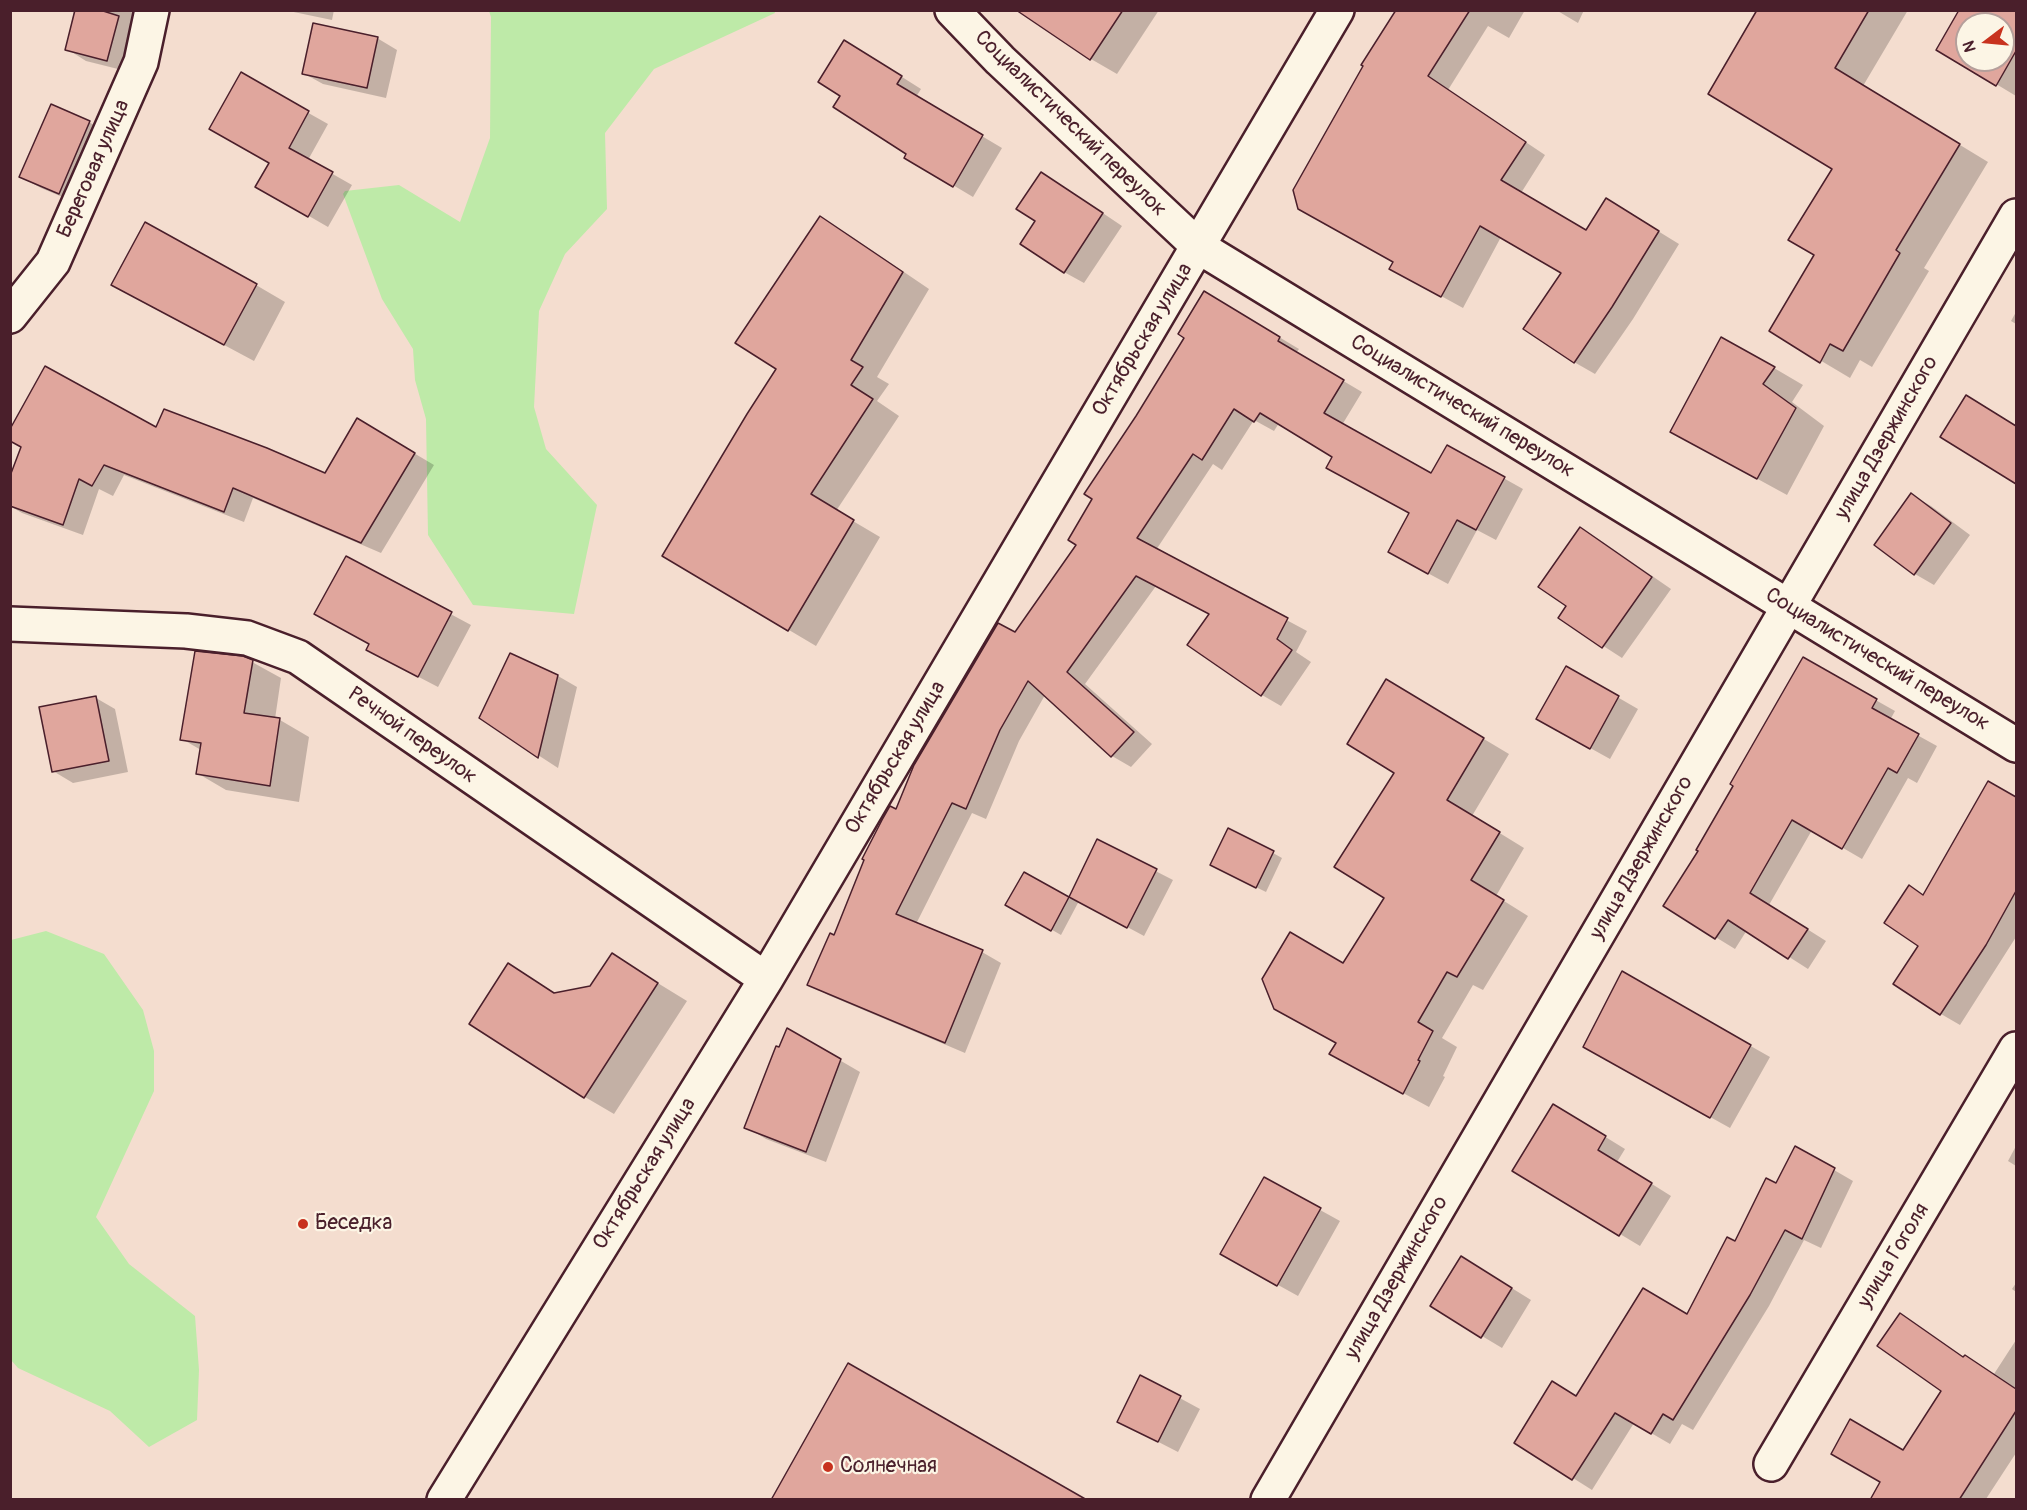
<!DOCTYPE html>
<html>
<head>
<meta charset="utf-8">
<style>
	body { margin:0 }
	#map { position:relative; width:2027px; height:1510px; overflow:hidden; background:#f4ddcf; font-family:Pangolin,sans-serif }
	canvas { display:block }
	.frame { position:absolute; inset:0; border:12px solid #4a1f2b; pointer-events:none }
	.north { position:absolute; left:1955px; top:12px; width:60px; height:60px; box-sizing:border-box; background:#fcf5e5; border:2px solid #b59f9b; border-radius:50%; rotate:254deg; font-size:16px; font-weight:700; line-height:24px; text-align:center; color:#4a1f2b }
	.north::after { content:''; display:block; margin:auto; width:21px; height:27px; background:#c8321e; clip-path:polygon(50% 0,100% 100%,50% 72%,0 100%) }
</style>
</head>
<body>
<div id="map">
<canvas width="2027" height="1510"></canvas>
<div class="frame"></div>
<div class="north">N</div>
</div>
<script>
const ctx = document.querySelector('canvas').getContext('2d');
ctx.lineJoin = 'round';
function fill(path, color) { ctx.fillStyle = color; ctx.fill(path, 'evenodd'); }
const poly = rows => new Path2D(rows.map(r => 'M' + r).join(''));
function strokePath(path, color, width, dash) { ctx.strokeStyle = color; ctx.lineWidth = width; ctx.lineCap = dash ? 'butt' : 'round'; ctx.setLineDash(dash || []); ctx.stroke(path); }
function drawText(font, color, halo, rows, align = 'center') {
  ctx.font = font + ' Pangolin,sans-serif'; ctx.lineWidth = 4.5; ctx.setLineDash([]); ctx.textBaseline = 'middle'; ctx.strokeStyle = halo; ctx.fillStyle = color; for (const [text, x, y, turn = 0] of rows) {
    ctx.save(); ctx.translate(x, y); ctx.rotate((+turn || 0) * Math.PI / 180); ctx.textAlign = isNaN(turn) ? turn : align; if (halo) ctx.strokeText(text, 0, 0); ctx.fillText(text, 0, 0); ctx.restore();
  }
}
const green = poly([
	[489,11,774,10,775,13,654,69,605,133,607,209,565,254,539,311,534,407,546,449,597,505,574,614,473,605,428,535,426,419,415,380,413,349,382,299,343,194,345,191,399,185,460,222,490,138,491,17],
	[46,931,104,954,143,1010,154,1051,154,1091,96,1217,129,1264,195,1316,199,1370,197,1420,149,1447,110,1411,18,1368,11,1360,11,940]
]);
const shadow = poly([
	[74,10,128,10,142,18,126,71,86,61,67,49,73,26,71,25],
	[284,10,334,10,332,20],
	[1025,10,1159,10,1117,74,1091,59],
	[1397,10,1525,10,1509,38,1488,26,1448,90,1545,155,1521,193,1587,232,1627,212,1679,244,1633,319,1595,374,1574,362,1563,273,1501,237,1463,308,1412,280,1395,262],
	[1556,10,1584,10,1578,23],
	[1759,10,1908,10,1863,86,1988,162,1924,268,1929,271,1872,367,1860,360,1850,378,1771,331,1816,255,1834,168],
	[1961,10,2016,10,2016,96,1938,49],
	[1967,24,2003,24,2003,60,1967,60],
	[377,38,397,50,386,98,323,84,303,73],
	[864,53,921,89,916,97,1002,148,973,197,906,157,908,154],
	[241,75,328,124,308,160,352,185,328,227,257,186,271,162],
	[89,122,109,134,79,204,41,188,21,177],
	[1061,185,1122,226,1084,283,1064,272],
	[821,218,848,234,929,289,877,377,889,384,877,401,899,416,836,511,880,537,816,646,664,556,778,369],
	[256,285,285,302,254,361,142,301],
	[1224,304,1299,349,1296,353,1362,392,1342,425,1432,476,1448,447,1523,489,1496,540,1477,530,1448,584,1409,563,1411,513,1334,456,1279,423,1274,431,1254,420,1222,470,1213,464,1156,550,1307,631,1296,652,1311,662,1281,706,1262,695,1211,614,1156,586,1085,684,1152,744,1131,767,1112,756,1045,695,1019,741,986,819,972,813,916,924,982,952,1001,963,965,1053,828,995,809,984,835,937,897,811,1015,634,1078,544],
	[2016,312,2016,324,2011,321],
	[1774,368,1803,385,1792,402,1824,426,1787,495,1701,448],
	[1986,408,2016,427,2016,482,1942,437],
	[358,420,434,465,381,553,253,498,244,522,124,475,113,496,99,489,83,535,22,513,10,506,10,480,157,430,325,475],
	[1912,495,1931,506,1970,535,1934,585,1915,574],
	[1580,528,1600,540,1671,589,1622,658,1560,618,1568,606],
	[346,558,471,625,438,687,388,661,371,644],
	[1803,659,1895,711,1890,720,1937,746,1917,783,1908,778,1862,859,1812,830,1769,905,1826,941,1808,969,1747,930,1735,949,1665,906,1700,850],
	[252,662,281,678,275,719,280,720,309,737,299,802,226,790,197,773,201,750,182,739],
	[1567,668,1638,709,1610,759,1538,719],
	[558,676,577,687,558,768,481,718],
	[1412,696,1509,754,1472,816,1524,848,1496,896,1528,916,1483,990,1473,985,1442,1038,1457,1047,1443,1076,1445,1077,1429,1107,1357,1068,1337,1043,1344,965,1386,897,1396,772],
	[96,698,115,709,128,772,73,783,53,771],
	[1989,783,2016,799,2016,937,1960,1025,1941,1014,1920,946,1924,896],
	[1097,841,1173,880,1144,936,1079,901,1061,935,1007,904,1024,874,1070,899],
	[1273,853,1282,858,1266,892,1221,870],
	[612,955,687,1001,614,1114,585,1097,508,965,556,994,591,988],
	[1622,973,1770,1057,1730,1128,1604,1058],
	[788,1030,860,1072,826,1162,766,1139,746,1127],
	[1573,1117,1625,1149,1617,1162,1671,1196,1640,1246,1515,1171],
	[2016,1146,2016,1166,2008,1161],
	[1796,1148,1853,1181,1821,1248,1804,1240,1769,1306,1693,1430,1682,1424,1670,1444,1634,1423,1592,1490,1516,1442,1688,1316,1777,1185],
	[1264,1179,1340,1221,1298,1296,1222,1254],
	[1481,1269,1531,1300,1502,1348,1432,1306],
	[2016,1283,2016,1292,2012,1289],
	[1900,1315,1965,1358,1994,1374,2016,1340,2016,1453,1986,1499,1871,1500,1943,1391],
	[1141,1377,1200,1409,1178,1452,1139,1432]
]);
const building = poly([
	[75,10,100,10,119,16,107,61,65,50,75,10],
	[1016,10,1123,10,1090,60,1016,10],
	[1396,10,1470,10,1428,76,1526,142,1501,180,1586,230,1606,198,1659,231,1612,307,1574,363,1523,329,1561,273,1480,226,1441,297,1389,269,1393,262,1298,209,1293,190,1363,66,1361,65,1396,10],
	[1757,10,1869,10,1835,68,1960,144,1896,250,1900,253,1843,351,1830,344,1820,363,1769,331,1814,255,1788,240,1832,169,1708,94,1757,10],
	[1959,10,2016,10,2016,51,1996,86,1936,50,1959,10],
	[1967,24,2003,24,2003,60,1967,60,1967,24],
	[313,23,378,37,367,88,302,74,313,23],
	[844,40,902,76,897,84,983,135,953,187,904,158,906,154,833,107,840,96,818,82,844,40],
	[241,72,309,111,289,148,333,172,308,217,255,187,269,163,209,129,241,72],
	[51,104,90,121,59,194,19,177,51,104],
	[1041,172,1103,213,1064,273,1020,244,1035,221,1016,209,1041,172],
	[820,216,903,272,851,360,863,367,851,385,873,399,811,494,854,520,788,631,662,556,747,414,776,369,735,343,820,216],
	[145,222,257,284,224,345,111,285,145,222],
	[1204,291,1280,337,1278,341,1344,380,1324,413,1431,473,1447,445,1505,477,1476,530,1457,520,1428,574,1388,552,1409,513,1326,468,1332,457,1260,413,1254,422,1234,409,1202,460,1193,454,1137,538,1288,618,1277,639,1292,650,1261,696,1187,645,1209,614,1136,576,1067,672,1134,732,1111,757,1028,681,1000,730,966,809,952,803,896,914,983,950,945,1043,807,985,830,933,834,935,864,860,862,859,882,820,890,806,896,809,914,765,998,623,1015,632,1076,545,1068,540,1092,499,1084,494,1136,416,1184,338,1178,334,1204,291],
	[1721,337,1775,367,1763,384,1796,408,1757,479,1670,432,1721,337],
	[45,366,156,427,164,409,267,448,325,473,357,418,415,453,361,543,233,488,224,512,104,465,92,486,79,479,63,525,10,506,10,476,21,447,10,441,10,429,45,366],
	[1966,395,2016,426,2016,484,1940,437,1966,395],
	[1911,493,1951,523,1914,575,1874,545,1911,493],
	[1580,527,1652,577,1602,648,1558,618,1566,606,1538,587,1580,527],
	[346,556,452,612,418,677,366,650,369,644,314,614,346,556],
	[195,651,243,656,253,660,244,713,280,718,270,786,196,774,201,743,180,740,195,651],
	[510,653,558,675,538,758,479,718,510,653],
	[1803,657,1877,699,1872,708,1919,734,1897,773,1888,768,1842,849,1792,820,1750,893,1808,929,1788,959,1728,920,1715,939,1663,906,1698,851,1696,850,1733,786,1730,784,1803,657],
	[1566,666,1619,696,1590,749,1536,719,1566,666],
	[1386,679,1484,738,1447,800,1500,832,1471,880,1504,900,1457,977,1447,972,1418,1022,1433,1031,1418,1060,1420,1061,1403,1094,1329,1054,1336,1043,1274,1009,1262,979,1290,932,1343,963,1384,898,1334,867,1394,773,1347,744,1386,679],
	[96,696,109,761,52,772,39,707,96,696],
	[1988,781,2016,797,2016,891,1986,945,1940,1015,1893,984,1918,946,1884,923,1909,885,1923,895,1988,781],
	[1228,828,1274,851,1256,888,1210,865,1228,828],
	[1097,839,1157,869,1127,928,1069,897,1097,839],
	[1024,872,1069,897,1051,931,1005,905,1024,872],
	[612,953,658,983,584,1098,469,1024,508,963,554,993,590,986,612,953],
	[1622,971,1751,1045,1710,1118,1583,1047,1622,971],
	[787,1028,841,1059,806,1152,744,1128,776,1046,779,1047,787,1028],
	[1553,1104,1606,1136,1598,1150,1652,1183,1619,1236,1512,1171,1553,1104],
	[1795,1146,1835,1168,1802,1239,1785,1230,1750,1295,1673,1420,1663,1414,1651,1434,1615,1413,1572,1480,1514,1443,1552,1381,1576,1396,1643,1288,1687,1314,1727,1237,1735,1241,1766,1178,1776,1183,1795,1146],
	[1264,1177,1321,1208,1277,1286,1220,1254,1264,1177],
	[1461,1256,1512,1288,1481,1338,1430,1306,1461,1256],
	[1900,1313,1963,1357,1965,1355,2016,1389,2016,1411,1959,1500,1870,1500,1880,1482,1831,1454,1850,1419,1903,1450,1941,1391,1877,1346,1900,1313],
	[848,1363,1087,1500,771,1500,848,1363],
	[1140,1375,1181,1396,1158,1442,1117,1422,1140,1375]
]);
const minor = poly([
	[952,10,1000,60,1199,247,2016,745],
	[10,316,53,262,141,62,152,10],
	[10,624,186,631,247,638,298,657,766,979],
	[1771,1464,2016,1049],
	[444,1500,766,979,1337,10]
]);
const tertiary = poly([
	[1268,1500,2016,216]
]);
const markers = [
	[303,1224,6,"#c8321e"],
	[828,1467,6,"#c8321e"]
];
const streetNames = [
	["Социалистический переулок",1070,124,44],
	["Береговая улица",94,169,-66],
	["Октябрьская улица",1143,340,-59],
	["Социалистический переулок",1462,407,31],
	["улица Дзержинского",1887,438,-60],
	["Социалистический переулок",1877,660,31],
	["Речной переулок",412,736,35],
	["Октябрьская улица",896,758,-59],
	["улица Дзержинского",1642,858,-60],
	["Октябрьская улица",645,1174,-58],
	["улица Гоголя",1894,1256,-59],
	["улица Дзержинского",1397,1278,-60]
];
const poiNames = [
	["Беседка",315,1224],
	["Солнечная",840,1467]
];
fill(green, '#beeaa8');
fill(shadow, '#0003');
fill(building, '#e0a69d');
strokePath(building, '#4a1f2b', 1.5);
strokePath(minor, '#4a1f2b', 38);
strokePath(tertiary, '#4a1f2b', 38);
strokePath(minor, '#fcf5e5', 33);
strokePath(tertiary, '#fcf5e5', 33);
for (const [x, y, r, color] of markers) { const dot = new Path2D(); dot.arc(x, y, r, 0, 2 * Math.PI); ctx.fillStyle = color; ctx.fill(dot); strokePath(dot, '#fcf5e5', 2); }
drawText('21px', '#4a1f2b', '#fcf5e5', streetNames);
drawText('21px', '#4a1f2b', '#fcf5e5', poiNames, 'left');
</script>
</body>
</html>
